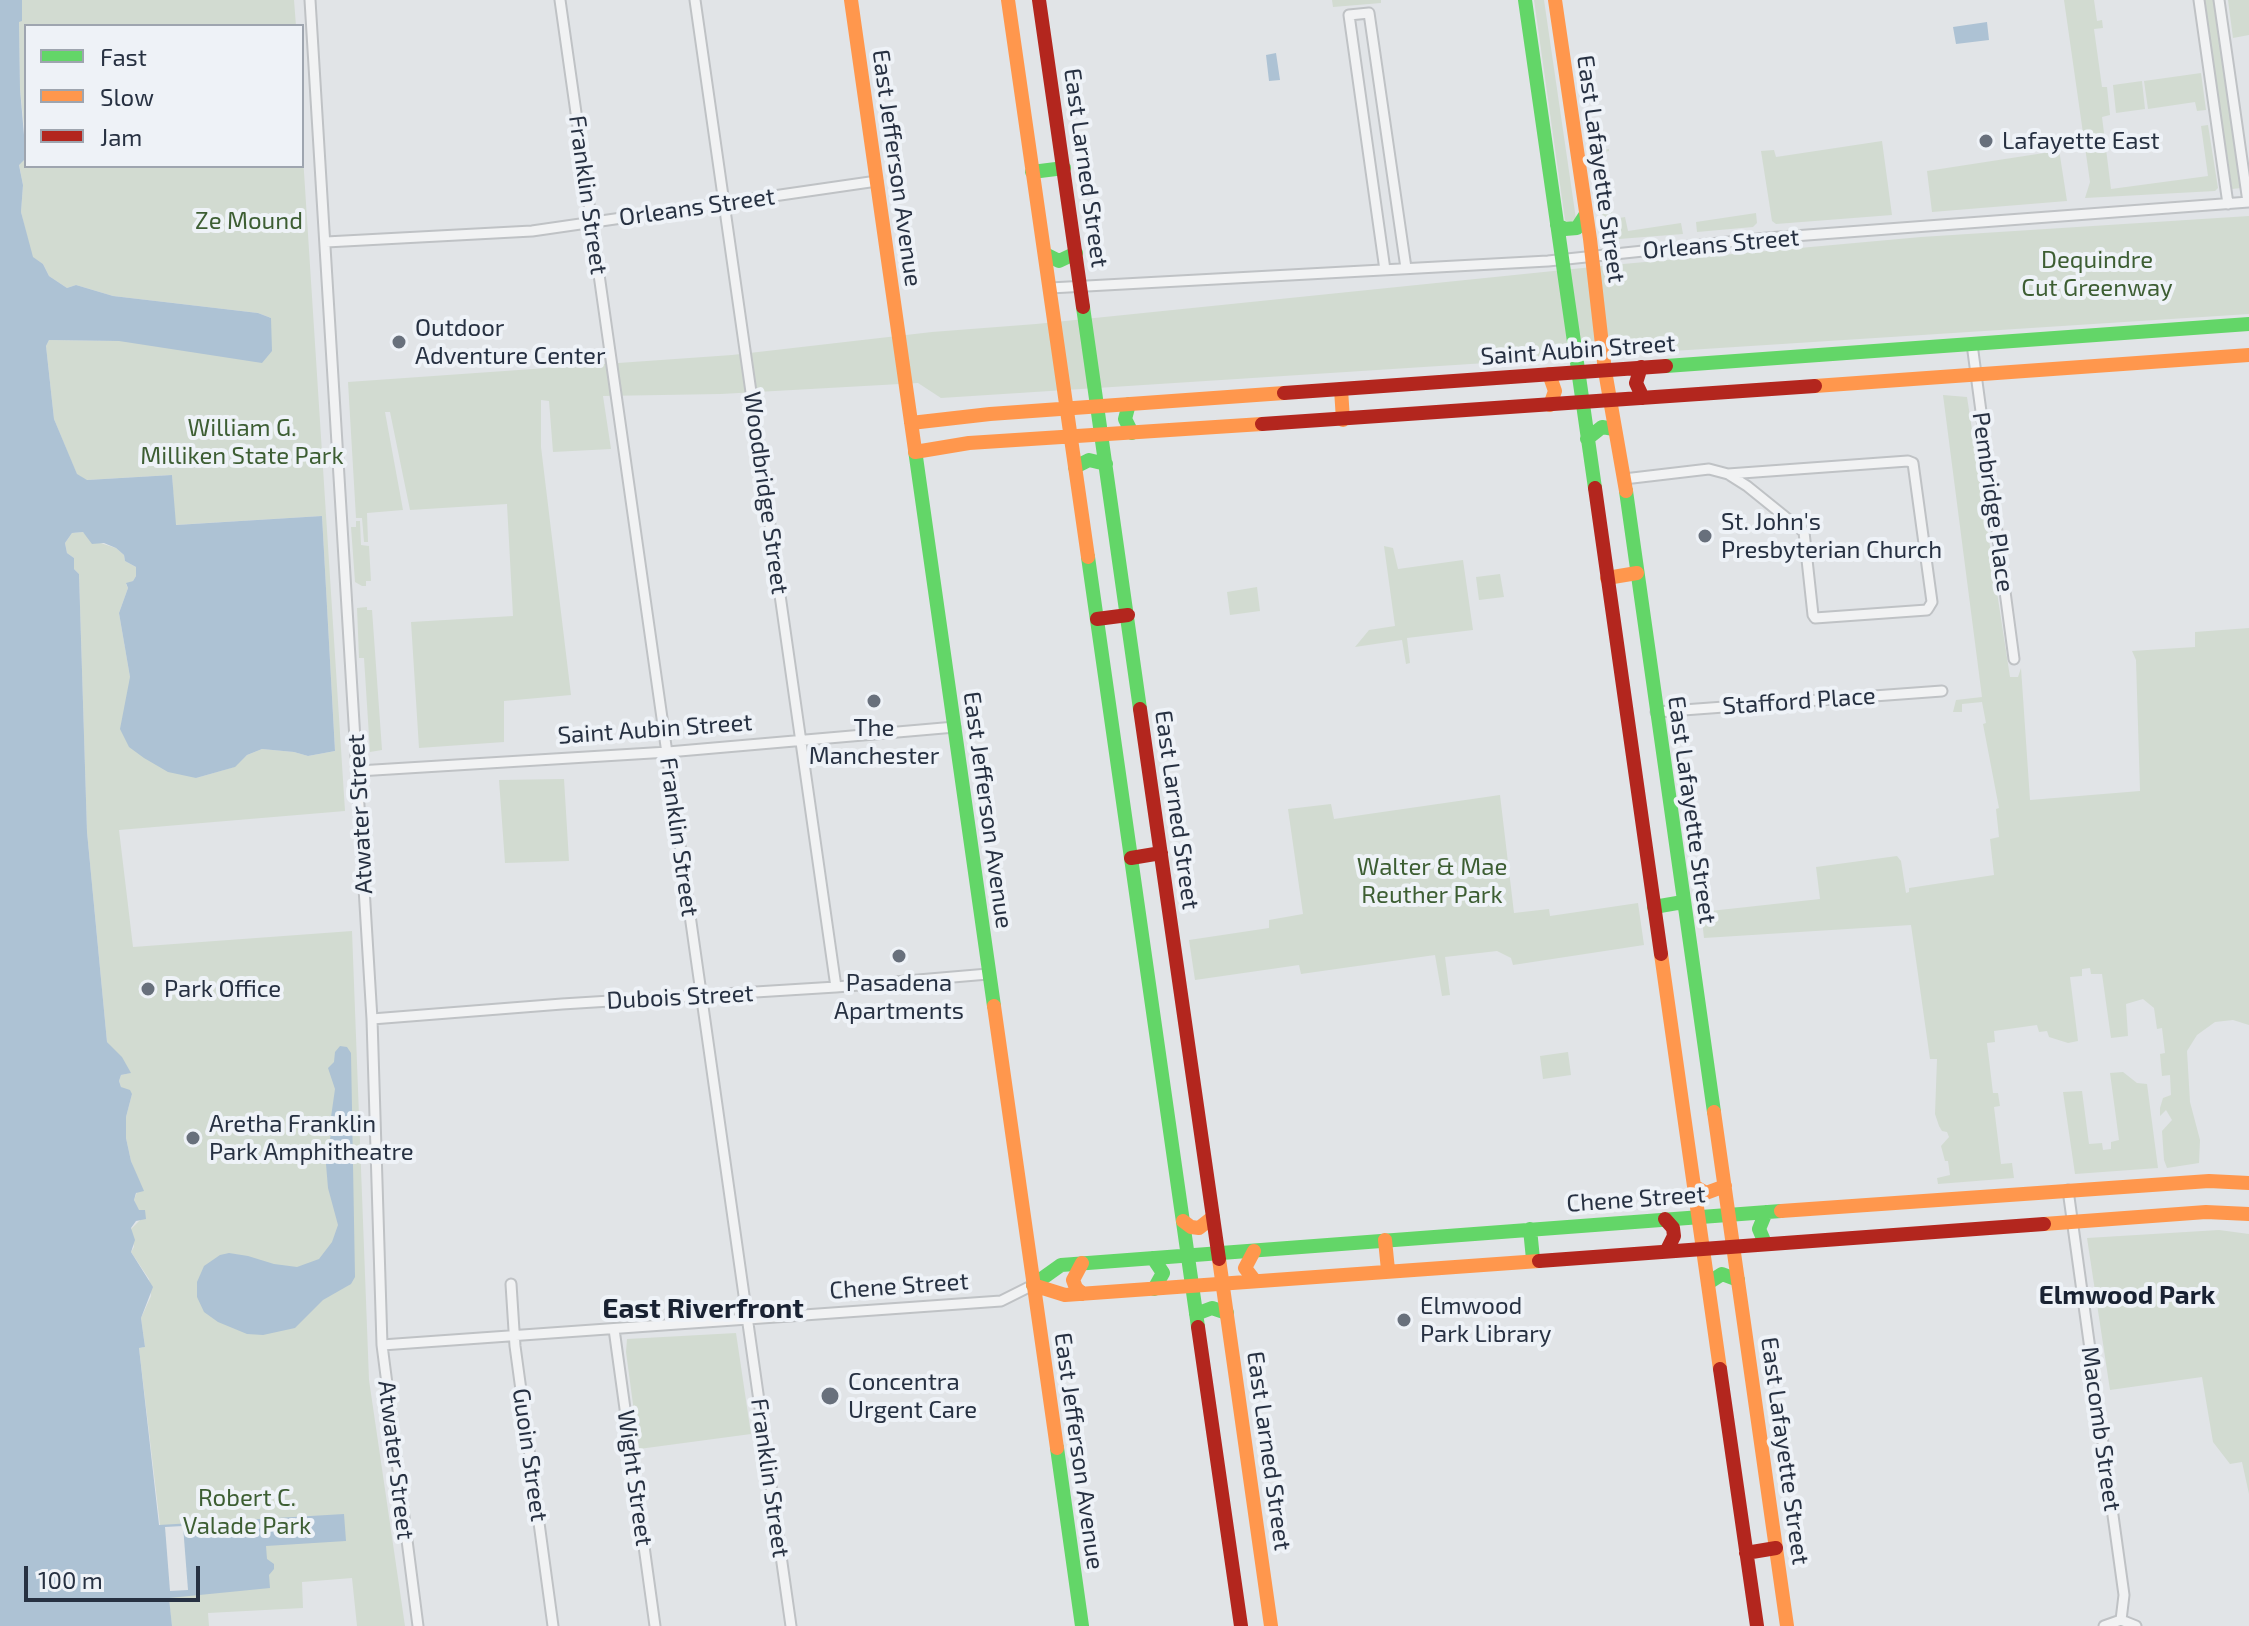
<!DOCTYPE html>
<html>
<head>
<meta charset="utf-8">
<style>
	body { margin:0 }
	#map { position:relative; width:2249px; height:1626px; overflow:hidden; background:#e1e4e7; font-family:"Exo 2",sans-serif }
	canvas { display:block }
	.legend { position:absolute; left:24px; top:24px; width:280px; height:144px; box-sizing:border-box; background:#eef2f7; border:2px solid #9ea5af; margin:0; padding:10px 14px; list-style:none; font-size:24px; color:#273142 }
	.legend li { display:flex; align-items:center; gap:16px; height:40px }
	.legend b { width:40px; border:2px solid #9ea5af }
	.scale { position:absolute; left:24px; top:1566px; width:176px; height:36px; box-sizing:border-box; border:4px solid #273142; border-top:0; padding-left:10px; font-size:24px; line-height:28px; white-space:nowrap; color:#273142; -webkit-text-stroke:6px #eef2f7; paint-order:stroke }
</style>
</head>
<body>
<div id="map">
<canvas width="2249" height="1626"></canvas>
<ul class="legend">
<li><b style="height:10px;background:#63d668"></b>Fast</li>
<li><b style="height:10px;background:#ff974d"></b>Slow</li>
<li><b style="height:10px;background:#b3261e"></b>Jam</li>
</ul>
<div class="scale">100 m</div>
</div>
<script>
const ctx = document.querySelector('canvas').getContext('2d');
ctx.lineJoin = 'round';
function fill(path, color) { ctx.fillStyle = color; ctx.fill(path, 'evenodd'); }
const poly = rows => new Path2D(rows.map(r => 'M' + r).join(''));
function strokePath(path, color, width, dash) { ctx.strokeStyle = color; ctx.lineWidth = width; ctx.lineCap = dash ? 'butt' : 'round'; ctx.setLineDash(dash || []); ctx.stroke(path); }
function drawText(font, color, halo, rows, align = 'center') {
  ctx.font = font + ' "Exo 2",sans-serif'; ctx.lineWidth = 8; ctx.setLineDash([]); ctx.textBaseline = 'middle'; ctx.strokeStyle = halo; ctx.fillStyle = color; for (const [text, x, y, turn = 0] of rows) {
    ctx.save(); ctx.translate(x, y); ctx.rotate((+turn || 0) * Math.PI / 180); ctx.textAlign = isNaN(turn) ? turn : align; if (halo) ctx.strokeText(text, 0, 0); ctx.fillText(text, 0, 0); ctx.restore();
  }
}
const green = poly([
	[22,0,294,0,296,26,26,26,26,145,20,89,19,21,22,21],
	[1332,0,1381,0,1381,3,1333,7],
	[1534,0,1544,0,1576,219,1574,222,1568,223,1565,220],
	[2064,0,2094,0,2097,21,2102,20,2103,28,2094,29,2102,87,2107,87,2110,115,2102,117,2111,189,2208,176,2201,126,2208,125,2218,188,2215,191,2085,198,2090,182],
	[2204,0,2213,0,2241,188,2232,189],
	[2228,0,2249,0,2249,35,2233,38],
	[2201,73,2206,110,2197,111,2195,102,2148,109,2144,81],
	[2142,81,2145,109,2116,113,2113,85],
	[302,141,345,811,119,830,133,947,352,931,369,1380,405,1626,357,1626,352,1578,302,1582,303,1608,208,1613,209,1626,172,1626,139,1348,145,1347,141,1318,151,1296,149,1279,131,1252,134,1247,131,1229,141,1219,134,1200,140,1184,131,1161,126,1138,126,1117,132,1094,121,1087,119,1081,121,1075,130,1073,107,1042,87,832,79,574,74,569,74,558,67,553,65,543,72,533,83,532,91,540,116,548,124,555,125,561,136,567,136,576,133,581,126,584,128,588,119,613,130,677,196,778,234,767,247,755,262,749,294,752,308,756,335,751,322,516,175,525,172,475,86,480,77,475,54,419,46,346,49,340,119,341,271,318,258,313,113,296,76,285,67,288,49,276,43,264,32,257,21,212,23,185,19,164,26,158,26,166,302,166],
	[1882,141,1892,215,1776,224,1772,221,1761,151,1774,150,1776,157],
	[2058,143,2067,201,1932,212,1927,171,2044,153,2044,147],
	[1609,149,1609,151,1600,153,1604,180,1613,179,1614,183,1608,184,1613,219,1625,217,1628,231,1681,223,1683,234,1606,240,1593,151],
	[1756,213,1757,223,1753,227,1697,232,1696,222],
	[2249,216,2249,314,941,398,918,383,721,394,603,396,611,449,553,452,549,401,541,400,541,447,571,695,504,701,504,742,419,748,411,622,513,616,507,504,410,510,390,412,385,412,403,510,367,513,368,542,364,542,362,518,356,518,348,382,732,355,932,332,1036,324,1612,265,1921,237],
	[1943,395,1967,397,2010,677,2018,677,2021,668,2030,800,2140,791,2136,660,2132,651,2195,647,2195,632,2249,628,2249,1025,2233,1020,2215,1022,2197,1035,2187,1051,2190,1102,2200,1140,2199,1163,2167,1168,2164,1160,2162,1131,2172,1120,2166,1110,2160,1116,2160,1108,2163,1098,2171,1095,2170,1075,2162,1076,2160,1054,2165,1053,2162,1028,2157,1029,2154,1008,2143,999,2126,1004,2128,1036,2111,1038,2102,974,2091,974,2090,968,2082,969,2082,976,2070,977,2078,1041,2068,1043,2049,1037,2047,1031,2039,1032,2037,1025,1994,1031,1995,1042,1987,1043,1993,1093,1998,1093,2000,1106,1994,1107,2001,1164,2012,1163,2014,1178,1938,1184,1937,1178,1950,1175,1948,1161,1945,1161,1941,1146,1949,1137,1947,1132,1942,1131,1939,1126,1935,1114,1937,1059,1930,1059,1911,925,1704,938,1701,912,1820,899,1816,867,1897,856,1901,861,1906,893,1909,892,1909,888,1994,875,1990,839,1999,837,1996,809,1999,808,1983,724,1986,723,1982,702,1962,704,1962,712,1953,712,1956,700,1982,697],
	[356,521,360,521,361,545,369,546,371,581,366,581,366,586,362,586,355,582,351,527,356,527],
	[1384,546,1393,548,1398,569,1463,560,1473,630,1407,638,1410,663,1406,664,1402,640,1355,647,1369,630,1395,626],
	[1500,574,1504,597,1479,600,1476,577],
	[1257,587,1260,611,1230,615,1227,592],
	[367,607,367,610,372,610,382,750,370,752,364,658,359,658,357,608],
	[564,779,569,861,505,863,499,780],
	[1500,795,1514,913,1549,909,1550,916,1638,903,1644,945,1513,965,1511,958,1497,951,1445,957,1450,995,1442,996,1435,955,1301,974,1299,965,1195,980,1189,940,1269,928,1269,920,1303,914,1288,809,1331,804,1334,819],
	[1568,1052,1571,1075,1543,1079,1540,1056],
	[2123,1072,2137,1083,2147,1084,2158,1168,2075,1174,2063,1092,2082,1091,2089,1144,2102,1143,2103,1150,2111,1149,2111,1142,2119,1140,2110,1073],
	[2219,1230,2249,1234,2249,1494,2242,1462,2230,1464,2213,1442,2202,1377,2110,1390,2087,1238],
	[736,1333,751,1434,639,1449,626,1352,627,1339]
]);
const water = poly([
	[0,0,22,0,22,21,19,22,20,89,26,158,19,165,23,185,21,212,33,257,43,264,49,276,67,288,76,285,113,296,258,313,271,318,272,351,262,363,119,341,49,340,46,346,54,419,77,474,87,480,172,475,176,525,322,516,335,751,308,756,294,752,262,749,247,755,235,767,196,778,168,772,144,758,129,747,120,729,130,677,119,613,128,588,126,583,133,581,136,576,136,567,125,561,124,555,116,548,104,543,92,544,83,532,72,533,65,543,67,553,74,558,74,569,79,574,87,832,107,1042,122,1057,131,1073,121,1075,119,1081,121,1087,130,1090,132,1094,126,1117,126,1138,131,1161,144,1191,136,1193,134,1200,139,1210,145,1210,146,1219,136,1221,131,1228,135,1240,131,1252,153,1287,141,1318,145,1347,139,1348,159,1525,344,1514,346,1541,266,1546,267,1559,274,1564,274,1569,269,1575,270,1588,169,1598,172,1626,0,1626],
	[1987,22,1989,40,1956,44,1953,27],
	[1276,53,1280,80,1269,81,1266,55],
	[340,1046,347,1047,351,1053,355,1277,351,1284,323,1300,295,1328,263,1335,247,1334,218,1322,204,1312,197,1297,197,1282,204,1266,220,1255,229,1253,248,1256,274,1264,297,1267,319,1259,332,1242,338,1225,328,1188,326,1164,332,1127,330,1124,335,1089,328,1068,334,1062,335,1052]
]);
const pier = poly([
	[183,1526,188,1590,170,1591,165,1527]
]);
const street = poly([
	[310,0,372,1019,382,1345,418,1626],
	[560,0,791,1626],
	[695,0,836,987],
	[2199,0,2228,204],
	[2219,0,2248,202],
	[326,242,532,231,877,181],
	[1385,270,1349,15,1369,13,1406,268],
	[1050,288,1548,261,1767,238,2249,202],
	[1972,344,2014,659],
	[1624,479,1709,469,1728,474,1747,486,1804,532,1813,615,1815,618,1927,610,1929,607,1932,602,1913,463,1908,461,1728,474],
	[1656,712,1942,691],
	[358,771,668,752,955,727],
	[372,1019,562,1004,836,987,988,974],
	[2068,1190,2124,1595,2121,1620],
	[511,1284,515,1346,553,1626],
	[614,1329,655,1626],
	[382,1345,1001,1301,1033,1285],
	[2104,1626,2121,1620,2136,1626]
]);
const fast = poly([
	[1525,0,1595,488],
	[1032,172,1064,168],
	[1557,225,1565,229,1577,228,1586,214],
	[1045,254,1059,261,1076,253],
	[1083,307,1140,709],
	[1666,366,2249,324],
	[1129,404,1125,419,1132,433],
	[1587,439,1602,427,1614,429],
	[915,450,994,1006],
	[1075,467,1089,460,1106,464],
	[1626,491,1714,1112],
	[1088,557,1198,1327],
	[1654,907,1683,902],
	[1530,1229,1533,1259],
	[1765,1243,1759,1229,1766,1212],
	[1153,1258,1163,1273,1154,1289],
	[1708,1283,1722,1274,1738,1280],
	[1033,1285,1061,1265,1781,1211],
	[1196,1314,1212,1308,1227,1313],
	[1057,1448,1082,1626]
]);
const slow = poly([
	[851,0,915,450],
	[1008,0,1088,557],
	[1555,0,1590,239,1605,371,1626,491],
	[1549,374,1555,391,1550,405],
	[1815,386,2249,355],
	[1341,389,1343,420],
	[911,423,990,414,1284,393],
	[915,452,969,443,1262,424],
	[1607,578,1637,573],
	[1661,954,1720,1369],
	[994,1006,1057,1448],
	[1714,1112,1787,1626],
	[1694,1186,1706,1193,1725,1186],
	[1781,1211,2209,1181,2249,1183],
	[1183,1221,1191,1227,1199,1228,1213,1217],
	[2044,1224,2206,1212,2249,1214],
	[1385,1240,1388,1270],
	[1254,1251,1245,1268,1255,1281],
	[1219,1259,1271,1626],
	[1082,1263,1073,1280,1076,1288,1083,1294],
	[1033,1285,1065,1295,1539,1261]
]);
const jam = poly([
	[1039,0,1083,307],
	[1641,367,1636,383,1643,398],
	[1284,393,1666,366],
	[1262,424,1815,386],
	[1595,488,1661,954],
	[1097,619,1128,615],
	[1140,709,1219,1259],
	[1131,858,1161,853],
	[1665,1219,1673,1228,1674,1236,1667,1250],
	[1539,1261,2044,1224],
	[1198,1327,1241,1626],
	[1720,1369,1757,1626],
	[1746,1553,1776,1548]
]);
const markers = [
	[1986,141,8,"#68707c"],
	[399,342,8,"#68707c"],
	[1705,536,8,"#68707c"],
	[874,701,8,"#68707c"],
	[899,956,8,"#68707c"],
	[148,989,8,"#68707c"],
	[193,1138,8,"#68707c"],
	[1404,1320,8,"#68707c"],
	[830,1396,10,"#68707c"]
];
const poiNames = [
	["Lafayette East",2002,141],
	["Outdoor",415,328],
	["Adventure Center",415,356],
	["St. John's",1721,522],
	["Presbyterian Church",1721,550],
	["The",874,728,"center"],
	["Manchester",874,756,"center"],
	["Pasadena",899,983,"center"],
	["Apartments",899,1011,"center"],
	["Park Office",164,989],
	["Aretha Franklin",209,1124],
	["Park Amphitheatre",209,1152],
	["Elmwood",1420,1306],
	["Park Library",1420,1334],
	["Concentra",848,1382],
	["Urgent Care",848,1410]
];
const streetNames = [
	["East Jefferson Avenue",897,168,82],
	["East Larned Street",1086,168,82],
	["East Lafayette Street",1601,169,82],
	["Franklin Street",588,195,82],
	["Orleans Street",697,207,-8],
	["Orleans Street",1721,244,-5],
	["Saint Aubin Street",1578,350,-4],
	["Woodbridge Street",766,493,82],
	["Pembridge Place",1993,502,82],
	["Stafford Place",1799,701,-4],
	["Saint Aubin Street",655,729,-4],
	["East Jefferson Avenue",988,810,82],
	["East Larned Street",1177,810,82],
	["East Lafayette Street",1692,810,82],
	["Atwater Street",360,814,-93],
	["Franklin Street",679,837,82],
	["Dubois Street",680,997,-3],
	["Chene Street",1636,1199,-4],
	["Chene Street",899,1286,-4],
	["Macomb Street",2101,1429,82],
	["East Jefferson Avenue",1079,1451,82],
	["East Larned Street",1269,1451,82],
	["East Lafayette Street",1785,1451,82],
	["Guoin Street",530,1455,82],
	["Atwater Street",396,1460,83],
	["Wight Street",635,1478,82],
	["Franklin Street",770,1478,82]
];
const parkNames = [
	["Ze Mound",249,221],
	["Dequindre",2097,260],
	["Cut Greenway",2097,288],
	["William G.",242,428],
	["Milliken State Park",242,456],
	["Walter & Mae",1432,867],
	["Reuther Park",1432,895],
	["Robert C.",247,1498],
	["Valade Park",247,1526]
];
const neighbourhoodNames = [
	["Elmwood Park",2127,1295]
];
const quarterNames = [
	["East Riverfront",703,1309]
];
fill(green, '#d2dbd1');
fill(water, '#adc2d4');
fill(pier, '#e1e4e7');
strokePath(street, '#bfc2c5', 13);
strokePath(street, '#f1f2f3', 9);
strokePath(fast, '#63d668', 14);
strokePath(slow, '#ff974d', 14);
strokePath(jam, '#b3261e', 14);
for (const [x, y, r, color] of markers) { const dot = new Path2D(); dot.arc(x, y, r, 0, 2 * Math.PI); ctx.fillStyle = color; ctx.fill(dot); strokePath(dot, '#eef2f7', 3); }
drawText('24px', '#273142', '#eef2f7', poiNames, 'left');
drawText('24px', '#273142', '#eef2f7', streetNames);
drawText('24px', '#3d5e33', '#eef2f7', parkNames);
drawText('bold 26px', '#192232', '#eef2f7', neighbourhoodNames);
drawText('bold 28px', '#192232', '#eef2f7', quarterNames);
</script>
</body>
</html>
